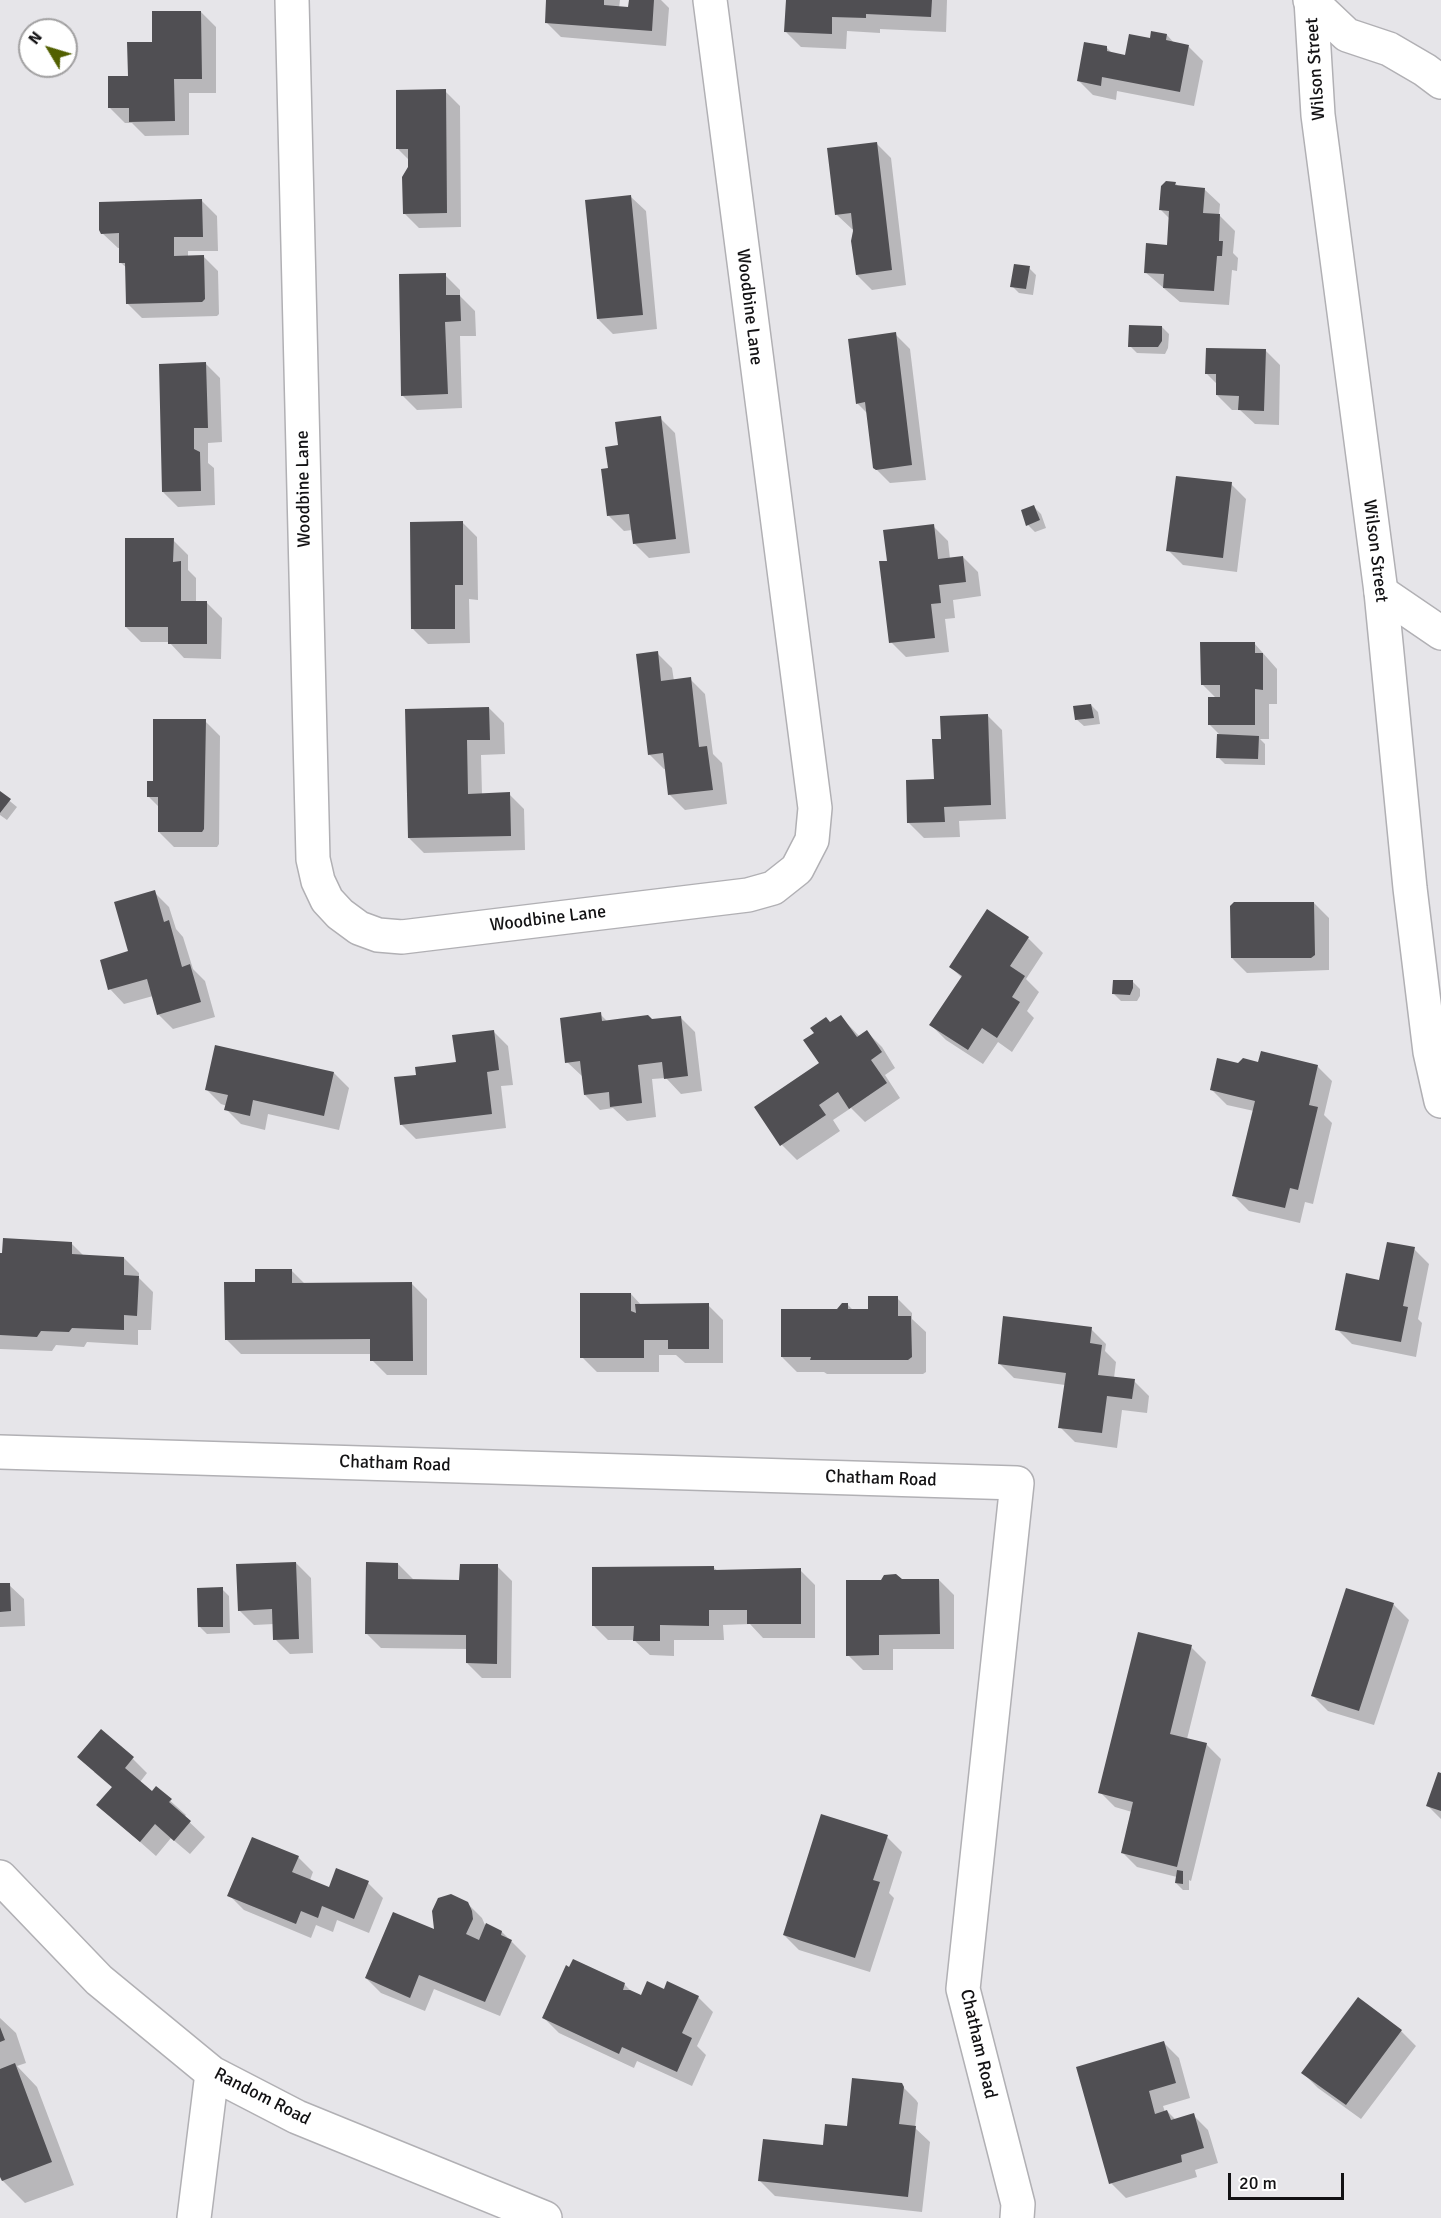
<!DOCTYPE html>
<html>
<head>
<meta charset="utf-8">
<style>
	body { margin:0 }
	#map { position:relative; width:1441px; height:2218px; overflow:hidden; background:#e6e5e9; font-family:Signika,sans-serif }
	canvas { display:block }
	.north { position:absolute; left:18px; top:18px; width:60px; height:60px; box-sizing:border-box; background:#fff; border:2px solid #a1a0a1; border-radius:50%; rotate:308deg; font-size:16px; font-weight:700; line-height:24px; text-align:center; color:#131214 }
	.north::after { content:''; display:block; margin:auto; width:21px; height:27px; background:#526001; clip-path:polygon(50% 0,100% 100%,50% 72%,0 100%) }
	.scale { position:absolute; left:1228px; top:2173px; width:116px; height:27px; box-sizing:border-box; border:3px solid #131214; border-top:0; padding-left:8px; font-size:18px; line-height:21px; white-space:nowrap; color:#131214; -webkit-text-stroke:4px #fff; paint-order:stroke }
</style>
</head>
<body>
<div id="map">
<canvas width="1441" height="2218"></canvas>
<div class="north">N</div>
<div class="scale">20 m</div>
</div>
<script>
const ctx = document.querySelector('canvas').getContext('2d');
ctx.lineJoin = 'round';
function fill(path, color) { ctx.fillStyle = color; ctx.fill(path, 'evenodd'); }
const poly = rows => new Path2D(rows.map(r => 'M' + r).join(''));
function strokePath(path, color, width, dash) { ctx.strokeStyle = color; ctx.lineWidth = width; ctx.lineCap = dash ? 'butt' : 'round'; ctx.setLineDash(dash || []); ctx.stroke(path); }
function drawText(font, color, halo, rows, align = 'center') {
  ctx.font = font + ' Signika,sans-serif'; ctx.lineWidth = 6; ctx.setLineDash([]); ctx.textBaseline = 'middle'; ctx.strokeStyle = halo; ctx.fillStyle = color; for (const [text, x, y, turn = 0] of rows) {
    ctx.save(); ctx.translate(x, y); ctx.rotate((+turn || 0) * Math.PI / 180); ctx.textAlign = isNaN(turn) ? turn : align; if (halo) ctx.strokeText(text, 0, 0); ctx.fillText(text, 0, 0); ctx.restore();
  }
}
const shadow = poly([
	[548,0,620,0,619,8,629,9,630,0,661,0,669,8,666,46,561,37,546,22],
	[787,0,947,0,946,32,880,29,880,33,847,31,846,49,801,47,786,32],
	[201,12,216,27,216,93,189,93,189,135,145,136,132,123,125,123,110,108,154,43],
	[1167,35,1175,44,1188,46,1203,61,1194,106,1117,91,1116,100,1093,95,1078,80,1107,48,1113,54,1126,57,1151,40],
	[445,91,460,106,461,227,419,228,404,213,410,161,397,148],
	[876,143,891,158,906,285,872,290,857,275,855,229,852,229,837,215],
	[1175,183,1179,187,1204,189,1220,204,1219,215,1235,231,1233,253,1238,258,1237,271,1232,270,1229,305,1180,302,1145,272,1168,246,1170,219,1161,210],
	[631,197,646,211,657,329,613,334,598,319],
	[202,201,217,216,218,251,188,251,188,257,203,256,218,271,219,314,217,316,142,318,127,303,127,268,121,263,120,248,118,248,102,233],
	[1029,268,1036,275,1033,295,1019,293,1012,286],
	[445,275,460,290,460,296,475,311,476,336,460,336,462,408,417,410,402,395],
	[1162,327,1169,334,1168,348,1165,354,1137,353,1130,346],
	[895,334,910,349,926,480,890,483,875,468,868,414,857,403],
	[1265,350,1280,365,1279,425,1255,424,1240,410,1232,410,1217,395,1217,384,1206,373],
	[205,363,220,378,222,442,208,443,208,463,214,468,215,505,178,507,163,492],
	[660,418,675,433,690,553,649,558,634,543,632,530,624,531,609,516,610,470,620,447],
	[1231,484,1246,499,1237,572,1183,565,1168,550],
	[1034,507,1041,514,1046,528,1035,532,1028,525],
	[462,522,477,537,478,600,469,599,470,643,428,644,413,629],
	[933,526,948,541,950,559,963,557,978,572,981,596,953,600,955,618,945,619,949,652,906,657,891,642,889,562],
	[173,540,188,555,188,570,196,578,196,603,207,603,222,618,221,659,184,658,169,642,141,642,126,627],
	[1254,643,1277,669,1277,704,1269,704,1269,739,1260,739,1265,744,1265,765,1225,764,1218,757,1221,736,1209,724,1217,699,1202,684],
	[657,653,672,668,674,681,690,679,705,694,713,754,722,763,727,804,685,810,670,795,667,769,664,769,649,754],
	[1091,705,1098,712,1100,724,1084,726,1076,719],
	[489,708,504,723,505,754,481,755,482,795,509,794,524,809,525,850,424,853,409,838,406,710],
	[987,715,1002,730,1006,819,959,821,960,837,924,838,909,823,936,780,942,740],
	[205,721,220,736,219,844,217,847,174,847,159,832,159,807,149,797,154,782],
	[0,793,17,807,7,820,0,815],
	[154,892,169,907,176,929,183,937,193,969,205,981,215,1017,173,1029,158,1014,153,996,124,1004,110,989,130,952],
	[1314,903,1329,918,1329,970,1247,973,1232,958],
	[1028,938,1043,953,1026,979,1039,992,1027,1011,1034,1018,1012,1052,998,1042,983,1064,946,1040,931,1025,962,978,951,967],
	[1133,982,1140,989,1140,996,1137,1001,1121,1001,1114,994],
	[600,1014,607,1021,652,1021,680,1017,695,1032,702,1091,681,1094,666,1078,652,1079,656,1117,627,1121,613,1108,600,1110,585,1095,583,1077,567,1062],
	[841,1017,860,1037,867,1032,882,1047,895,1068,885,1075,900,1098,865,1122,851,1108,833,1120,840,1131,797,1160,782,1145,756,1108,821,1064,831,1023],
	[493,1031,508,1046,513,1085,501,1086,506,1128,416,1139,401,1124,418,1076,457,1063],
	[1239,1064,1317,1066,1332,1081,1324,1115,1332,1123,1313,1204,1305,1202,1300,1223,1249,1211,1234,1196,1254,1111,1227,1105,1212,1090],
	[334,1073,349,1088,339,1130,268,1114,265,1130,241,1124,226,1109,227,1106,221,1104,206,1089],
	[71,1243,85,1257,124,1258,139,1273,139,1278,153,1292,151,1330,138,1330,138,1345,87,1342,84,1347,56,1345,52,1351,0,1349,0,1254],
	[1414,1249,1429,1264,1418,1319,1422,1323,1416,1357,1352,1344,1337,1329,1380,1282],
	[291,1270,305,1284,412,1284,427,1299,427,1375,387,1375,372,1360,372,1354,241,1354,226,1339],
	[631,1294,642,1306,708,1305,723,1320,723,1363,685,1363,676,1355,659,1355,659,1372,597,1372,582,1357],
	[897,1298,912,1313,912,1319,926,1332,926,1372,923,1374,827,1374,824,1372,797,1372,782,1357,848,1305,853,1310,869,1310],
	[1091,1329,1106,1344,1105,1351,1116,1362,1114,1378,1134,1381,1149,1396,1147,1413,1122,1410,1117,1448,1075,1442,1060,1427,1065,1385,1014,1378,999,1363],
	[296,1563,311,1578,313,1653,290,1654,275,1639,274,1624,254,1625,239,1610],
	[398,1564,413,1579,460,1581,497,1566,512,1581,511,1678,482,1678,467,1663,467,1649,381,1648,366,1633],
	[714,1568,718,1571,800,1570,815,1585,815,1638,763,1638,750,1624,723,1625,724,1640,674,1640,674,1656,650,1655,634,1640,608,1640,593,1625],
	[939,1580,954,1595,954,1649,893,1649,893,1670,863,1670,848,1655,901,1581],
	[0,1585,9,1585,24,1599,25,1626,0,1627],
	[222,1589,229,1596,230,1633,207,1634,200,1627],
	[1347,1590,1394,1605,1409,1620,1374,1725,1328,1711,1313,1696],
	[1191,1647,1206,1662,1187,1739,1206,1744,1221,1759,1191,1881,1189,1880,1189,1890,1183,1890,1176,1883,1177,1877,1137,1867,1122,1852,1132,1812,1115,1807,1100,1792],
	[133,1759,147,1773,140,1782,152,1793,156,1788,186,1815,184,1817,205,1837,190,1854,171,1838,156,1856,98,1805,113,1788,94,1772],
	[1441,1775,1441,1819,1428,1806],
	[887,1837,902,1852,889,1893,894,1898,870,1972,799,1950,784,1935],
	[298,1857,313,1872,310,1880,329,1888,368,1883,383,1898,369,1933,337,1920,333,1932,316,1925,311,1938,244,1910,229,1895],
	[467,1903,482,1918,485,1925,502,1932,526,1956,500,2016,434,1989,425,2011,381,1993,366,1978,435,1932],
	[624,1984,633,1993,642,1997,665,1991,698,1997,713,2012,697,2046,706,2055,692,2086,637,2061,634,2068,559,2033,544,2018],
	[0,2018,16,2033,26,2063,17,2066,37,2087,74,2185,25,2203,3,2181,0,2173],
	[1401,2031,1416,2046,1361,2119,1318,2088,1303,2073],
	[1164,2043,1179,2058,1190,2098,1163,2106,1165,2112,1167,2111,1176,2120,1193,2115,1208,2130,1218,2163,1195,2170,1197,2177,1126,2198,1111,2183],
	[901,2085,916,2100,918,2103,915,2128,930,2142,922,2212,775,2196,760,2181,824,2147]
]);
const building = poly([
	[546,0,604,0,604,5,628,7,629,0,654,0,652,31,545,23],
	[786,0,932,0,931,17,866,14,866,18,832,17,832,34,784,32],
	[152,11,201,11,202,79,174,79,175,121,129,122,129,108,108,108,108,76,128,76,127,42,152,42],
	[1151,31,1167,34,1166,40,1189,45,1180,92,1102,77,1101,86,1077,81,1084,42,1107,46,1107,51,1125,55,1129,34,1150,38],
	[446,89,447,213,403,214,402,177,408,167,408,149,396,149,396,90],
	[877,142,892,270,856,275,851,241,853,231,851,213,835,215,827,148],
	[1166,181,1176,182,1175,185,1205,188,1203,213,1220,214,1219,241,1223,241,1222,256,1217,256,1214,291,1163,288,1164,274,1144,273,1146,243,1167,245,1169,211,1159,210,1161,186],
	[631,195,643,315,597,319,585,200],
	[202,199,203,237,174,237,174,256,204,255,205,299,202,302,126,304,125,263,119,263,119,233,101,234,99,230,99,202],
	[1014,264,1030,266,1026,289,1010,287],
	[446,273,446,295,460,295,461,321,445,322,448,394,401,396,399,274],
	[1129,325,1162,326,1162,341,1158,347,1128,347],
	[896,332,912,465,876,470,873,468,865,402,856,404,848,339],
	[1206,348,1266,349,1264,411,1238,410,1239,396,1216,395,1216,374,1205,374],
	[206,362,208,428,194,428,194,449,200,452,201,491,162,492,159,364],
	[661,416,676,539,633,544,629,514,607,516,601,469,608,468,605,447,618,445,615,422],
	[1176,476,1232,482,1223,558,1166,551],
	[1034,505,1040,520,1026,526,1021,510],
	[463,521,463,585,455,585,455,629,411,629,410,522],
	[934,524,938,559,963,556,966,582,939,585,941,603,931,604,935,638,889,643,879,561,887,561,883,530],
	[125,538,174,538,173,562,181,561,181,601,207,601,207,644,168,644,168,627,125,627],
	[1200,642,1255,642,1255,653,1263,653,1263,690,1255,689,1255,725,1208,725,1208,697,1220,697,1220,685,1201,685],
	[658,651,661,681,691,677,699,747,707,746,713,790,668,795,663,753,648,755,636,654],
	[1091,704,1094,718,1075,720,1073,706],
	[489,707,490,740,467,740,468,794,510,792,511,836,408,838,405,709],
	[988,714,991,805,944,807,945,822,907,823,906,780,934,779,932,739,941,739,940,716],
	[153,719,206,719,204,829,202,832,158,832,158,797,147,797,147,781,153,781],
	[1217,734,1259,736,1258,759,1216,758],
	[0,791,11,799,0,813],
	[155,890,164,922,169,920,182,967,190,964,201,1002,157,1015,147,979,108,990,100,960,128,951,114,902],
	[1234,902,1314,902,1315,955,1311,958,1231,958,1230,906],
	[987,909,1029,937,1010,966,1025,976,1012,997,1020,1002,997,1038,982,1028,968,1050,929,1025,962,976,949,967],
	[1113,980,1133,980,1133,988,1130,995,1112,994],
	[601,1012,602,1021,648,1015,652,1019,681,1016,688,1076,664,1079,662,1062,638,1065,642,1103,610,1107,609,1092,584,1095,580,1061,565,1063,560,1018],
	[841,1015,857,1037,867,1030,882,1052,871,1060,887,1083,849,1109,838,1092,819,1105,826,1115,780,1146,754,1107,819,1063,803,1040,814,1033,810,1028,826,1017,830,1022],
	[494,1030,499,1070,487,1072,492,1114,400,1125,394,1077,416,1075,415,1067,456,1062,452,1035],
	[215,1045,334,1072,324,1116,253,1100,250,1116,224,1110,228,1095,205,1090],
	[1261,1051,1318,1065,1309,1105,1318,1107,1298,1190,1290,1188,1285,1208,1232,1196,1255,1101,1210,1090,1217,1058,1238,1063,1243,1058,1258,1062],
	[3,1238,72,1242,72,1254,124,1257,124,1275,139,1276,137,1316,124,1315,124,1330,72,1328,69,1332,41,1331,37,1337,0,1335,0,1253,2,1253],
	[1387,1242,1415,1247,1403,1306,1408,1307,1401,1342,1335,1330,1346,1273,1379,1280],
	[255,1269,292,1269,292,1283,412,1282,413,1361,370,1361,370,1339,225,1340,224,1282,255,1282],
	[580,1293,631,1293,631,1311,636,1313,635,1304,709,1303,709,1349,668,1349,668,1340,644,1340,644,1358,580,1358],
	[868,1296,898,1296,898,1316,911,1316,912,1357,908,1360,810,1360,811,1357,781,1357,781,1309,837,1309,842,1303,848,1303,848,1309,868,1309],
	[1003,1316,1092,1327,1090,1343,1102,1345,1098,1375,1135,1379,1132,1399,1107,1396,1102,1433,1058,1428,1066,1373,998,1364],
	[296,1562,299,1639,273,1640,272,1609,238,1611,236,1564],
	[366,1562,398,1563,398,1579,459,1580,460,1564,498,1564,497,1664,466,1663,466,1635,365,1634],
	[714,1566,714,1570,801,1568,801,1624,747,1624,747,1610,709,1610,709,1626,660,1625,660,1641,633,1641,634,1626,592,1626,592,1567],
	[896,1574,902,1579,939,1579,940,1634,879,1635,879,1655,846,1656,846,1580,881,1580,884,1575],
	[0,1583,10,1583,11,1611,0,1612],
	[223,1587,223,1627,198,1627,197,1588],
	[1346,1588,1394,1603,1359,1711,1311,1696],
	[1138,1632,1192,1645,1170,1734,1207,1743,1177,1867,1121,1853,1133,1802,1098,1793],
	[101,1729,134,1757,125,1768,152,1791,156,1786,172,1799,169,1802,191,1821,174,1841,155,1824,140,1842,96,1805,112,1787,77,1757],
	[1438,1772,1441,1773,1441,1811,1426,1806],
	[821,1814,888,1835,873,1880,880,1882,855,1958,783,1935],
	[252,1837,299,1856,292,1872,329,1887,336,1868,369,1881,354,1919,322,1906,318,1918,301,1911,296,1924,227,1896],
	[1177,1870,1183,1871,1183,1884,1175,1883],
	[451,1894,468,1902,472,1911,473,1919,466,1934,479,1940,486,1923,502,1931,501,1935,512,1940,485,2002,419,1975,410,1998,365,1978,393,1912,434,1929,432,1911,438,1898],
	[573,1959,625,1983,623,1990,630,1990,641,1995,647,1981,664,1989,667,1981,699,1996,682,2033,692,2038,677,2072,622,2047,619,2054,542,2018,566,1965,569,1967],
	[1358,1997,1402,2030,1346,2105,1301,2073],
	[0,2027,5,2040,0,2042],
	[1164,2041,1176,2083,1149,2091,1155,2114,1167,2110,1171,2120,1194,2113,1204,2148,1181,2155,1182,2162,1109,2184,1076,2067],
	[15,2063,52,2162,2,2181,0,2177,0,2069],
	[852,2078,902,2083,904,2087,899,2124,916,2126,908,2197,758,2181,763,2139,823,2145,825,2124,847,2126]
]);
const minor = poly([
	[292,0,313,859,318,881,327,900,340,914,359,928,378,935,402,937,748,895,773,888,797,869,812,840,815,808,710,0],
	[1310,0,1347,35,1389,49,1425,70,1441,82],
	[1381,592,1441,633],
	[0,1452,1017,1483,963,1989,1018,2204,1017,2218],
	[0,1877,99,1980,212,2073,297,2117,545,2218],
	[194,2218,212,2073]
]);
const secondary = poly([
	[1311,0,1318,115,1381,592,1410,888,1430,1052,1441,1101]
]);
const streetNames = [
	["Wilson Street",1316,69,-94],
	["Woodbine Lane",749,307,83],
	["Woodbine Lane",304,489,-91],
	["Wilson Street",1375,551,83],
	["Woodbine Lane",548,919,-7],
	["Chatham Road",395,1464,2],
	["Chatham Road",881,1479,2],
	["Chatham Road",978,2044,77],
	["Random Road",262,2097,27]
];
fill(shadow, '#0003');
fill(building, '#504f53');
strokePath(minor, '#b1b0b4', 36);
strokePath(secondary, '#b1b0b4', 36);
strokePath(minor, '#fff', 33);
strokePath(secondary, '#fff', 33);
drawText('18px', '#131214', '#fff', streetNames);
</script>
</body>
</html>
